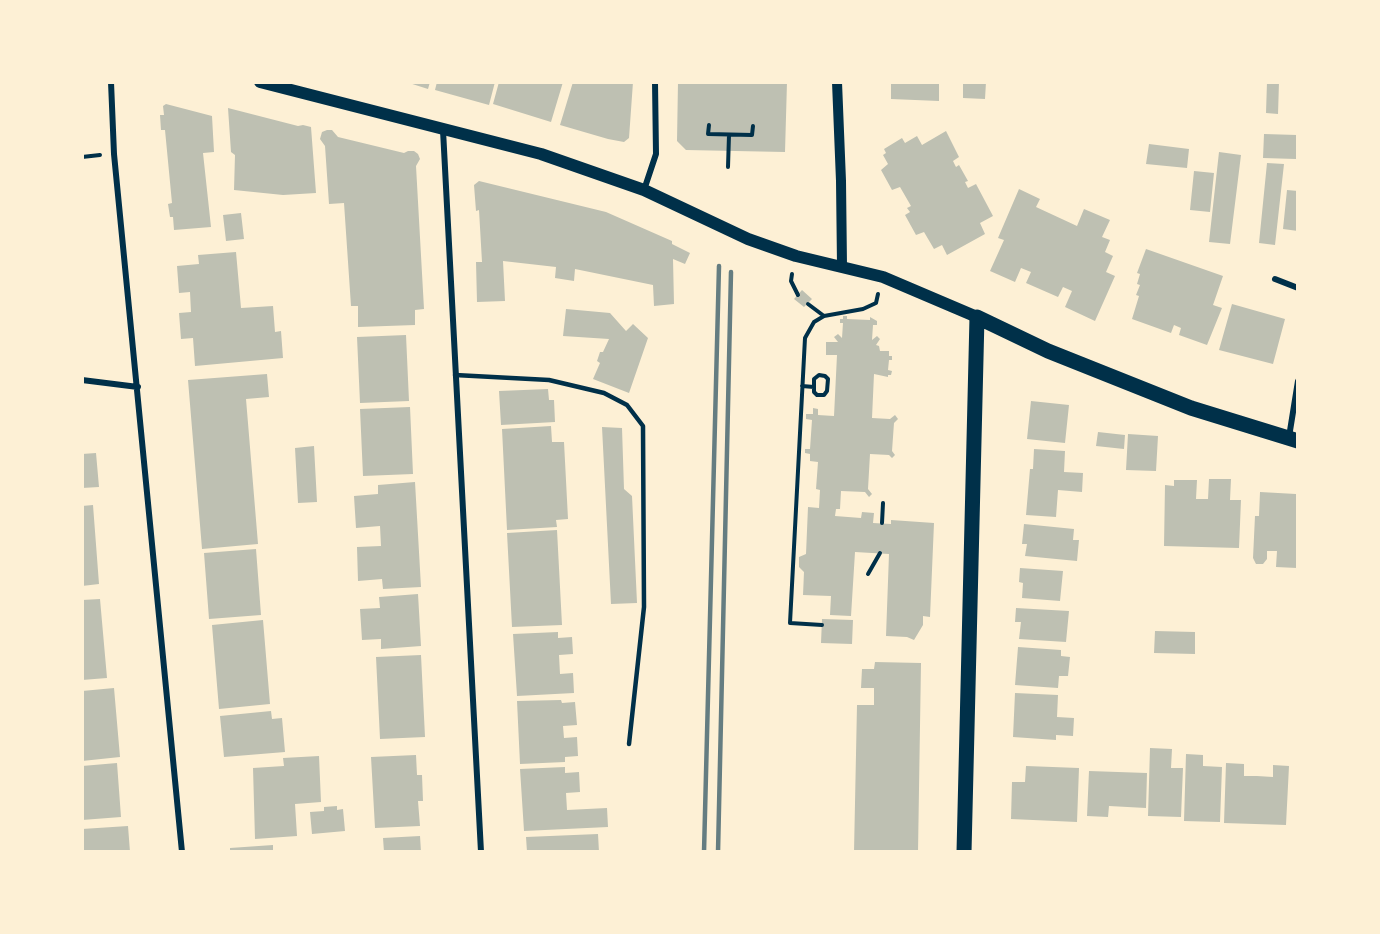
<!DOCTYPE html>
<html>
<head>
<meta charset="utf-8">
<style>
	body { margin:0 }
	#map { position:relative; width:1380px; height:934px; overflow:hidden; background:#fdf0d5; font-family:"Sofia Sans Condensed",sans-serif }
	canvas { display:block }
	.frame { position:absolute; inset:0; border:84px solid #fdf0d5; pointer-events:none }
</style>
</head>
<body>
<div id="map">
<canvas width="1380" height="934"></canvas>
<div class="frame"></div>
</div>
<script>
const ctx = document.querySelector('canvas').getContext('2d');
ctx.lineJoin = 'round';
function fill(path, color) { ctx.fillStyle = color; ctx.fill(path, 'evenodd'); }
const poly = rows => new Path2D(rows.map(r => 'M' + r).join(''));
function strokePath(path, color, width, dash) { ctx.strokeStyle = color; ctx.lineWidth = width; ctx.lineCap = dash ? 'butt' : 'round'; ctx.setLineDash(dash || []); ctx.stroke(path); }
const building = poly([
	[406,82,430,82,428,89],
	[437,82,495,82,489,105,435,90],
	[499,82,563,82,551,122,493,104],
	[573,82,633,82,629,138,624,142,608,139,560,125],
	[678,82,787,82,785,152,686,150,677,141],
	[891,82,939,82,939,101,891,99],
	[963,82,986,82,985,99,963,98],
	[1267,82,1279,82,1278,114,1266,113],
	[166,104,212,116,214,152,203,153,211,227,174,230,173,217,170,217,168,204,172,203,165,130,161,130,160,115,164,115,163,106],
	[228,108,298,126,303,125,311,127,316,193,283,195,234,190,235,155,231,152],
	[327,130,332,130,338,137,404,153,408,151,414,151,418,154,420,159,416,166,424,309,415,310,415,325,358,327,358,306,351,306,344,203,329,204,325,146,320,139,322,132],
	[946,131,959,157,953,161,956,167,959,165,968,181,965,182,968,188,976,184,993,216,980,223,985,234,947,255,942,245,934,249,924,232,916,235,905,215,910,212,907,208,911,206,900,187,892,190,881,170,888,164,883,155,886,153,884,149,902,138,905,143,917,136,922,145],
	[1264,134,1297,135,1296,159,1263,158],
	[1149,144,1189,149,1187,168,1146,164],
	[1219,152,1241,155,1230,244,1209,242],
	[1267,163,1284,164,1275,245,1259,243],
	[1194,171,1214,173,1210,212,1190,210],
	[479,181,606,212,672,241,672,244,690,253,685,264,673,259,674,304,654,306,653,285,575,269,574,281,555,278,556,267,503,261,505,301,477,302,476,262,482,262,479,210,476,211,474,185],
	[1019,189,1040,199,1036,207,1077,226,1084,209,1110,220,1102,237,1110,240,1105,252,1113,256,1106,272,1115,276,1095,321,1065,307,1072,291,1063,287,1058,297,1026,283,1031,272,1021,268,1015,282,990,271,1004,240,998,238],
	[1287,190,1298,191,1298,231,1283,229],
	[241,213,244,239,226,241,223,215],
	[1146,249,1223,276,1213,305,1222,308,1207,345,1179,335,1181,328,1174,325,1171,333,1132,319,1139,296,1136,295,1140,285,1137,284,1140,274,1137,273],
	[236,252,241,308,273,306,275,332,281,331,283,358,195,366,193,338,181,339,179,313,191,312,190,292,179,293,177,266,199,264,198,255],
	[802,290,812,299,804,307,794,299],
	[1232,304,1285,319,1273,364,1219,350],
	[566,309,610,313,626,331,633,324,648,338,629,393,593,379,600,363,597,361,600,352,603,352,609,339,563,336],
	[843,316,847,316,847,319,870,320,870,317,877,321,877,325,873,325,872,340,877,336,880,339,876,345,879,346,880,351,889,351,889,356,892,356,892,360,889,360,888,370,892,371,891,375,888,375,888,377,874,374,872,418,890,419,895,415,898,419,894,423,892,451,895,455,892,458,889,455,870,454,868,489,872,494,869,497,865,492,841,491,840,509,836,509,835,516,861,518,862,512,874,513,873,523,891,524,891,520,934,523,930,617,923,616,923,625,914,640,907,637,886,636,889,554,855,552,851,616,830,615,831,596,803,595,804,572,799,567,799,557,806,554,808,507,819,508,820,490,816,489,818,462,810,461,810,454,805,453,805,449,810,449,812,420,806,419,806,414,813,414,813,408,818,409,818,415,834,416,837,355,826,355,826,342,838,342,834,337,838,334,842,338,843,323,840,323,840,319,843,319],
	[406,335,409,401,360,403,357,337],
	[267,374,269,397,246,399,258,544,202,549,188,380],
	[548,389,549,400,554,400,555,422,501,425,499,391],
	[1031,401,1069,405,1065,443,1027,439],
	[410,407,413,474,363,476,360,409],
	[551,426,552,442,564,442,568,519,556,520,557,527,507,530,502,429],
	[602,427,622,428,624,489,632,496,637,603,611,604],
	[1098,432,1125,435,1124,449,1096,446],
	[1128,434,1158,436,1156,471,1126,470],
	[314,446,317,502,298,503,295,448],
	[1034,449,1065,451,1064,472,1083,473,1082,492,1058,490,1056,517,1026,515,1030,469,1033,469],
	[96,453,99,487,82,488,82,454],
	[1209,479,1231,479,1230,500,1241,500,1239,548,1164,546,1165,485,1174,486,1174,480,1197,480,1196,499,1208,499],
	[415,482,421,587,383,589,382,579,358,581,357,547,381,546,380,526,356,528,354,496,378,494,378,485],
	[1260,492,1296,494,1297,568,1276,567,1277,551,1267,551,1267,559,1263,564,1256,564,1253,558,1255,516,1259,516],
	[93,505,99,584,82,586,82,506],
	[1024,524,1074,529,1073,540,1079,540,1077,561,1025,556,1027,544,1022,544],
	[557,530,562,625,512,627,507,533],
	[256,549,261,615,209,619,204,553],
	[1020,568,1063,571,1060,601,1022,598,1023,583,1019,582],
	[418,594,421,646,381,649,381,639,362,640,360,609,380,608,379,597],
	[100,599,107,678,82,680,82,600],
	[1016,608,1069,611,1066,642,1019,639,1021,622,1015,622],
	[822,619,853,620,852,644,821,643],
	[263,620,270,704,219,709,212,625],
	[1155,631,1195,632,1195,654,1154,653],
	[558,632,558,638,572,637,573,654,559,655,560,674,573,673,574,693,517,696,513,634],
	[1018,647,1061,650,1061,656,1070,657,1068,676,1059,676,1058,688,1015,685],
	[421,655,425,737,380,739,376,657],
	[875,662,921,663,918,852,854,852,857,705,874,705,874,688,861,688,862,669,874,669],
	[114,688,120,757,82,761,82,691],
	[1015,693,1058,695,1057,717,1074,718,1073,736,1056,735,1056,740,1013,737],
	[561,700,562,703,575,702,577,725,563,726,564,738,577,737,578,756,565,757,565,762,520,764,517,701],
	[271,711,272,719,282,718,285,752,224,757,220,716],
	[1150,748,1172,749,1171,768,1183,768,1181,817,1148,816],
	[1186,754,1203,755,1203,766,1222,767,1220,822,1184,821],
	[416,755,417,775,422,775,423,801,418,801,420,826,375,828,371,757],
	[319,756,321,802,295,804,297,836,255,839,253,768,284,766,283,758],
	[117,763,121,817,82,820,82,766],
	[1226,763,1244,764,1244,776,1257,776,1273,777,1273,765,1289,766,1286,825,1224,823],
	[1026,766,1079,768,1077,822,1011,819,1012,782,1025,782],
	[565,767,565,773,579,772,580,792,566,793,567,810,607,808,608,827,524,831,520,769],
	[1089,771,1147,773,1146,808,1109,806,1108,817,1087,816],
	[337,806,337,810,343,809,345,831,312,834,310,812,324,811,324,807],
	[128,826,130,852,82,852,82,829],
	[598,834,599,852,527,852,526,837],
	[420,836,421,852,384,852,383,838],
	[273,845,273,852,230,852,230,848]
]);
const path = poly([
	[709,125,708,134,752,135,753,126],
	[82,157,100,155],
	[728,167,729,135],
	[792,274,791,281,798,295],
	[808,304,824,316],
	[802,386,814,387,814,379,819,375,825,376,828,379,827,391,824,395,817,395,814,392,814,387],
	[882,523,883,503],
	[868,574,880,553],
	[822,625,790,623,805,338,814,322,824,316,863,309,876,303,878,294]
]);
const service = poly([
	[455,375,549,380,604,393,627,405,643,426,644,607,629,744]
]);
const minor = poly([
	[111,82,114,154,182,852],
	[443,130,481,852],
	[644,190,656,154,655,82],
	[1275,279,1298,288],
	[82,380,138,387],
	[1289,437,1298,381]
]);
const tertiary = poly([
	[837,82,841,181,842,266]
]);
const secondary = poly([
	[260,82,541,154,644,190,748,239,796,256,883,277,977,317]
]);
const primary = poly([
	[964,852,977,317,1048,351,1191,408,1298,441]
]);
const rail = poly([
	[704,852,719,266],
	[718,852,731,272]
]);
fill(building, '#bec0b2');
strokePath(path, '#003049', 4);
strokePath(service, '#003049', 4.5);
strokePath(minor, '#003049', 6);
strokePath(tertiary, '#003049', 10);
strokePath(secondary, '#003049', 12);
strokePath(primary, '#003049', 15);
strokePath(rail, '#657d81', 4.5);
</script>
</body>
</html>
